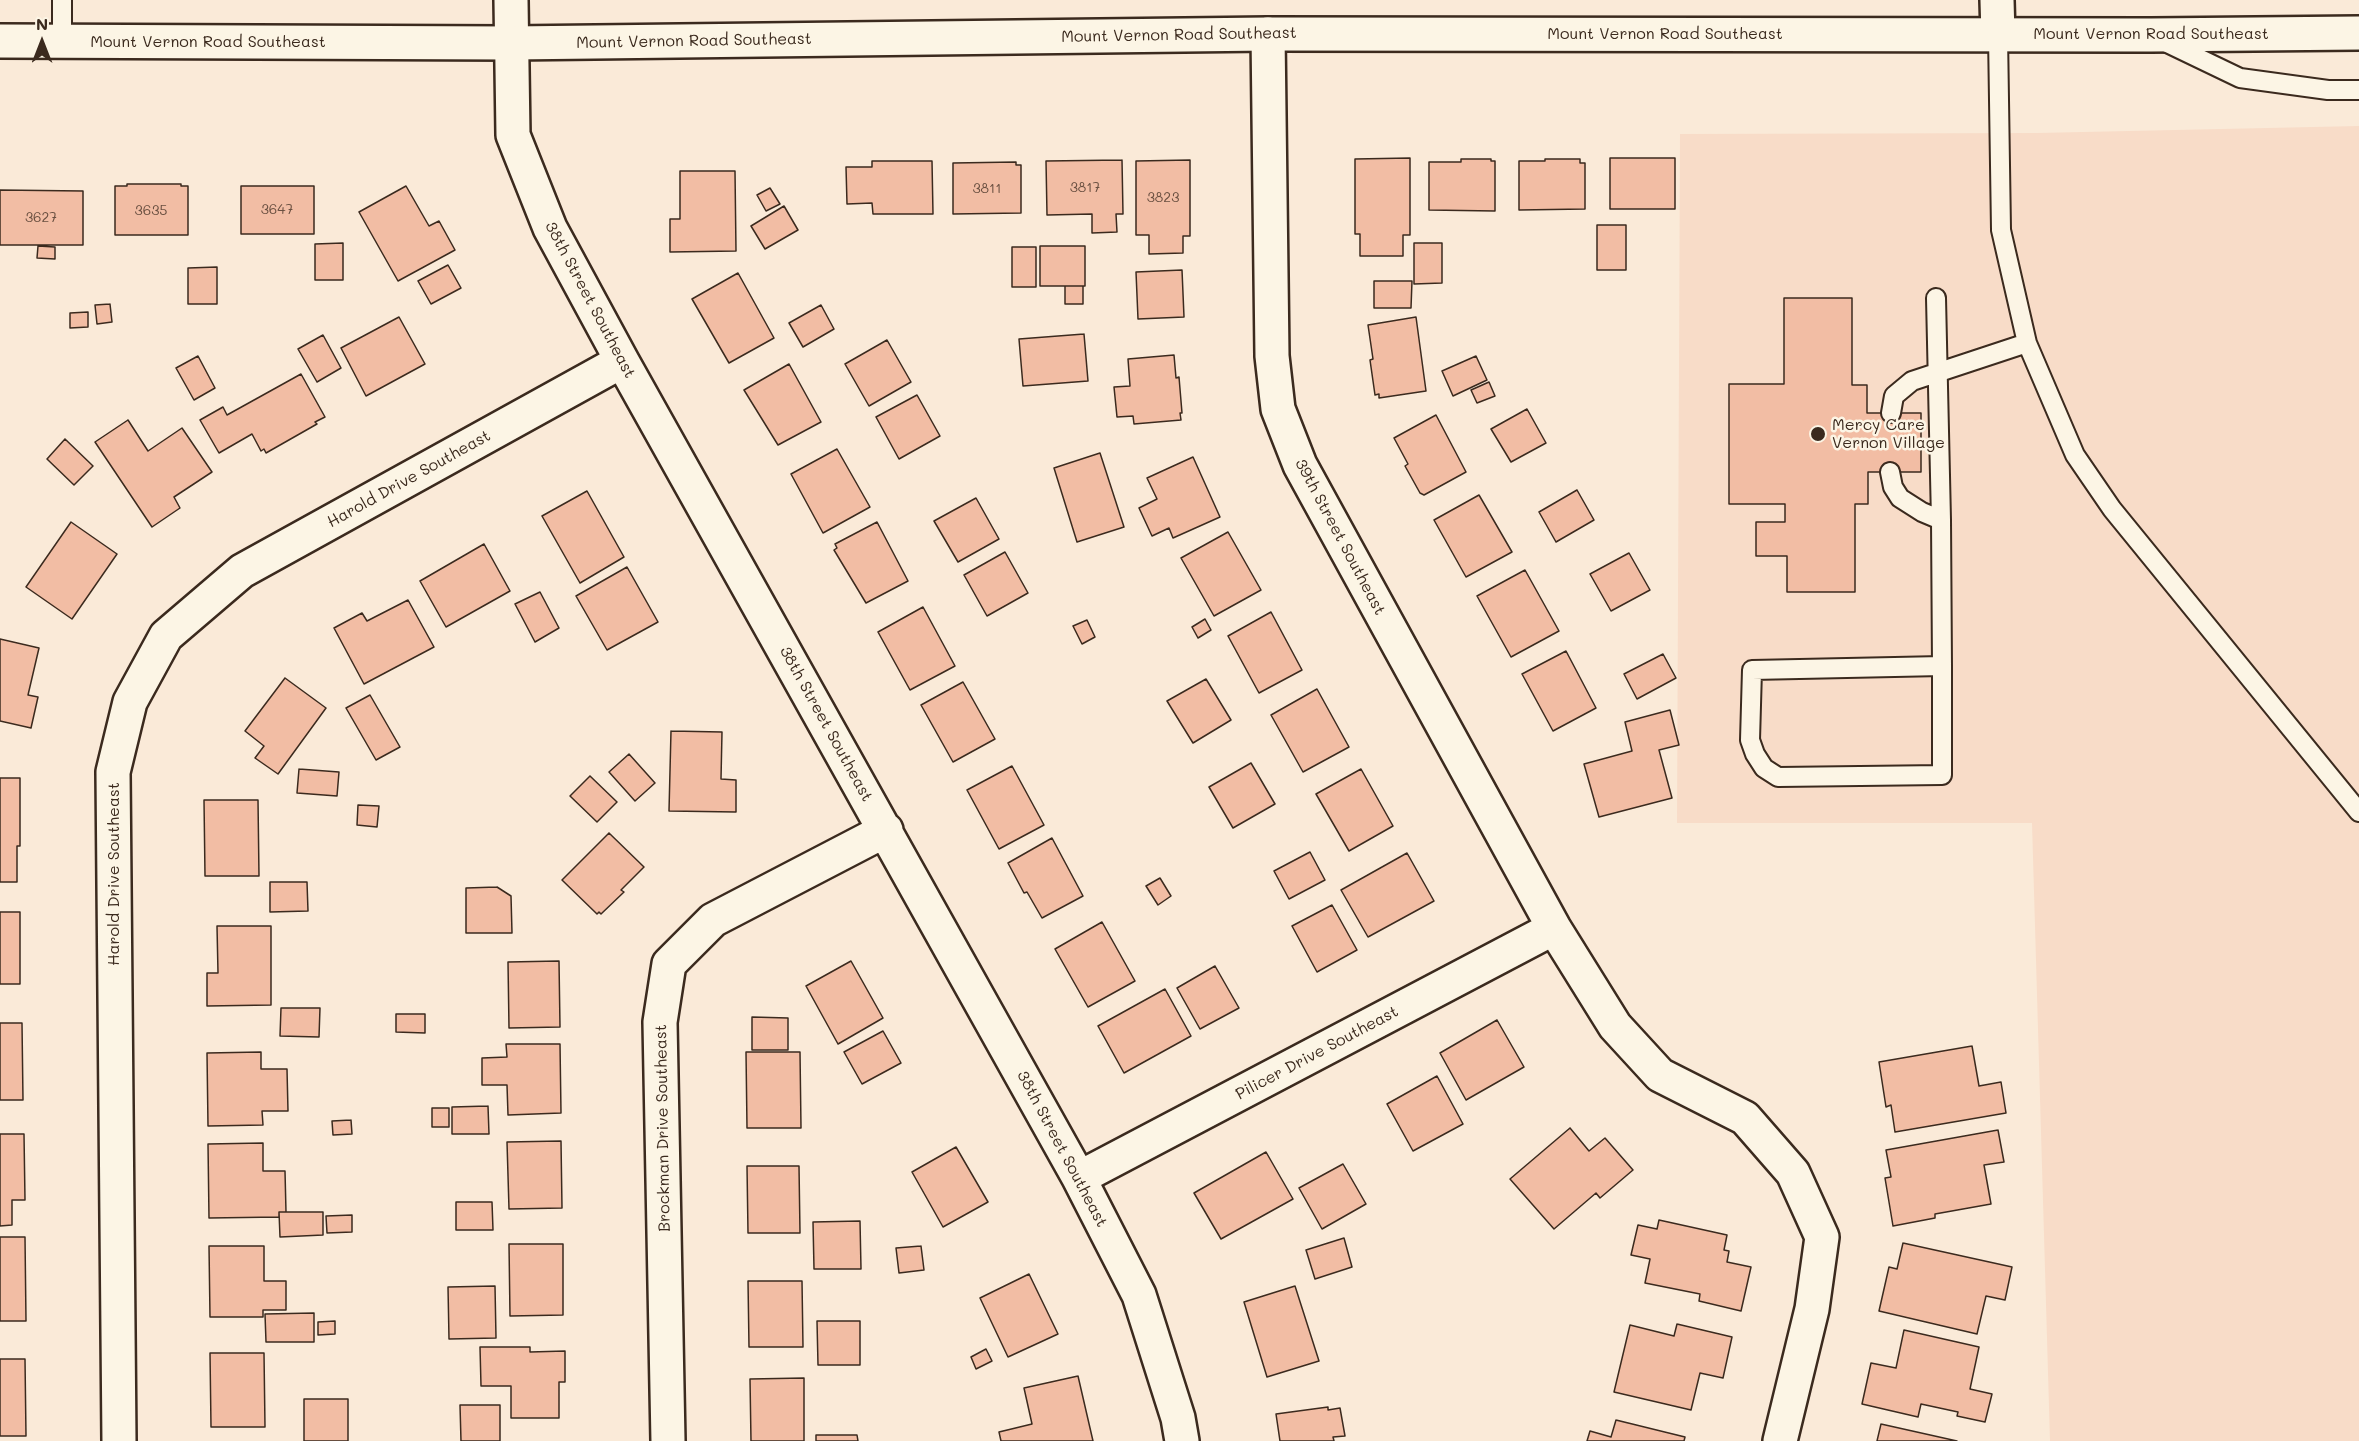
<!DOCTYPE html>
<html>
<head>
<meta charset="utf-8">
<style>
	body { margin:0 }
	#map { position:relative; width:2359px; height:1441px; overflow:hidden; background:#faead8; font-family:Mali,sans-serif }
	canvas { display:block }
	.north { position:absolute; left:12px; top:12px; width:60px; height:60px; -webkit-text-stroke:4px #fcf5e5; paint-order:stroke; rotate:0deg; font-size:16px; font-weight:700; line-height:24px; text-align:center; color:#3b2a1e }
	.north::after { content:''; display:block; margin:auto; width:21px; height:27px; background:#3b2a1e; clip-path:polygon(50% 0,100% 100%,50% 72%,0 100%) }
</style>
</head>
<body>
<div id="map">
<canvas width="2359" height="1441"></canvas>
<div class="north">N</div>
</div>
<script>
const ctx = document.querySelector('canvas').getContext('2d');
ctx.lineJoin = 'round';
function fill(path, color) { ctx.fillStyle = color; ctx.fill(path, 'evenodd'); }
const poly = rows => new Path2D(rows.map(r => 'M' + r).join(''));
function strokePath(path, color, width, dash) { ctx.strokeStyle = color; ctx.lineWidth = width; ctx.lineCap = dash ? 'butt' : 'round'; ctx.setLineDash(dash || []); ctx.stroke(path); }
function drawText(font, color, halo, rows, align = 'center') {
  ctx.font = font + ' Mali,sans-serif'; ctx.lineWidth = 5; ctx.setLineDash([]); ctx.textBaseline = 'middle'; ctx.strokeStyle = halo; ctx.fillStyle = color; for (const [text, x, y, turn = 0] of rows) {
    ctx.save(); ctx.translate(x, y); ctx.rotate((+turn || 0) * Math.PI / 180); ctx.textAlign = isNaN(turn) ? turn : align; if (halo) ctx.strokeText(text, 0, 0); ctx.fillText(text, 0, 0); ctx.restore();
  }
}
const built = poly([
	[2359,126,2359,1441,2050,1441,2032,823,1677,823,1680,134,2037,133]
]);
const building = poly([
	[1410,158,1410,235,1403,235,1403,256,1360,256,1360,234,1355,234,1355,159,1410,158],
	[1610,158,1675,158,1675,209,1610,209,1610,158],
	[1461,159,1491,159,1491,161,1495,161,1495,211,1429,210,1429,162,1461,162,1461,159],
	[1545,159,1580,159,1580,163,1585,163,1585,209,1519,210,1519,161,1545,161,1545,159],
	[1122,160,1123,214,1116,214,1117,232,1092,233,1092,214,1047,215,1046,161,1122,160],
	[1190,160,1190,236,1183,236,1183,253,1149,254,1149,235,1136,235,1136,161,1190,160],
	[872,161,932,161,933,214,873,214,872,203,847,204,846,167,872,167,872,161],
	[1016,162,1016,165,1021,165,1021,213,953,214,953,163,1016,162],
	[680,171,735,171,736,251,670,252,670,219,680,219,680,171],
	[127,184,181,184,181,186,188,186,188,235,115,235,115,186,127,186,127,184],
	[241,186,314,186,314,234,241,234,241,186],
	[406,186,429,226,439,221,455,250,398,281,359,212,406,186],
	[770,188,780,204,766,211,757,195,770,188],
	[0,190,83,191,83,245,0,245,0,190],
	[784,206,798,230,765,249,751,226,784,206],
	[1597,225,1626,225,1626,270,1597,270,1597,225],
	[343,243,343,280,315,280,315,244,343,243],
	[1414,243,1442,243,1442,283,1414,284,1414,243],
	[38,246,55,247,55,259,37,258,38,246],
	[1040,246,1085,246,1085,286,1040,286,1040,246],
	[1012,247,1036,247,1036,287,1012,287,1012,247],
	[448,265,461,288,431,304,418,281,448,265],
	[217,267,217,304,188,304,188,268,217,267],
	[1182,270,1184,317,1138,319,1136,272,1182,270],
	[738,273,774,338,729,363,692,299,738,273],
	[1374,281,1412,281,1411,308,1374,308,1374,281],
	[1065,286,1083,286,1083,304,1065,304,1065,286],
	[1784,298,1852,298,1852,385,1867,385,1867,413,1921,413,1921,472,1868,472,1868,504,1855,504,1855,592,1787,592,1787,556,1756,556,1756,522,1785,522,1785,504,1729,504,1729,384,1784,384,1784,298],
	[110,304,112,322,97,324,95,305,110,304],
	[821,305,834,329,803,347,789,323,821,305],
	[88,312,88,327,70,328,70,313,88,312],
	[399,317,425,364,366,396,341,348,399,317],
	[1416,317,1426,391,1379,398,1379,394,1375,395,1370,360,1373,359,1368,325,1416,317],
	[1084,334,1088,381,1023,386,1019,339,1084,334],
	[323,335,341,368,317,382,298,349,323,335],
	[887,340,911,382,869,406,845,364,887,340],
	[1174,355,1176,378,1179,377,1182,413,1180,413,1181,420,1134,424,1133,416,1117,417,1114,387,1130,386,1128,359,1174,355],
	[198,356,215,388,194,400,176,368,198,356],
	[1476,356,1487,380,1453,396,1442,371,1476,356],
	[789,364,821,422,778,445,744,390,789,364],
	[301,374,325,417,315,422,317,424,266,453,264,449,261,451,252,434,219,453,200,420,223,407,227,415,301,374],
	[1489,382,1495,396,1477,403,1471,390,1489,382],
	[917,395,940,436,899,459,876,417,917,395],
	[1527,409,1546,443,1511,462,1491,429,1527,409],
	[1436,415,1466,472,1424,495,1420,493,1405,466,1408,464,1394,438,1436,415],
	[128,420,148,451,182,428,212,472,174,497,180,508,152,527,95,442,128,420],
	[65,439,93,466,74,485,47,459,65,439],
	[837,449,870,507,823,533,791,474,837,449],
	[1100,453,1124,527,1077,542,1054,468,1100,453],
	[1193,457,1220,517,1173,538,1169,528,1152,536,1139,508,1157,499,1147,478,1193,457],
	[1577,490,1594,520,1556,542,1539,512,1577,490],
	[587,491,624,557,580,583,542,516,587,491],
	[1479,495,1512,552,1466,577,1434,520,1479,495],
	[976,498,999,539,958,562,934,521,976,498],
	[71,522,117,554,72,619,26,587,71,522],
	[877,522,908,581,866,603,834,550,837,548,835,544,877,522],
	[1228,532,1261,590,1214,616,1181,558,1228,532],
	[484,544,510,591,446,627,420,581,484,544],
	[1005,552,1028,593,987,616,964,575,1005,552],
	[1629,553,1650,590,1611,611,1590,574,1629,553],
	[627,567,658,622,607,650,576,596,627,567],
	[1525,570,1559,631,1511,657,1477,596,1525,570],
	[540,592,559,628,535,642,515,604,540,592],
	[408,600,434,647,364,684,334,628,362,613,367,621,408,600],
	[923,607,955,666,910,690,878,632,923,607],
	[1271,612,1302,670,1259,693,1228,636,1271,612],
	[1205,619,1211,630,1198,638,1192,627,1205,619],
	[1087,620,1095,637,1082,644,1073,626,1087,620],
	[0,639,39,648,28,695,38,697,31,728,0,721,0,639],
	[1566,651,1596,708,1553,731,1522,674,1566,651],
	[1663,654,1676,678,1637,699,1624,674,1663,654],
	[285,678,326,708,278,774,255,758,264,746,245,731,285,678],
	[1206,679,1231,720,1193,743,1167,701,1206,679],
	[963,682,995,739,953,762,921,705,963,682],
	[1317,689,1349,747,1303,772,1271,715,1317,689],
	[370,695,400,747,376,760,346,708,370,695],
	[1670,710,1679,745,1659,750,1672,798,1599,817,1584,764,1632,751,1625,722,1670,710],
	[671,731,722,732,721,779,736,780,736,812,669,811,671,731],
	[629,754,655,783,635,801,609,772,629,754],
	[1251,763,1275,804,1233,828,1209,787,1251,763],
	[1012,766,1044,825,999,849,967,790,1012,766],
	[299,769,339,772,337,796,297,793,299,769],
	[1361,769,1393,826,1349,851,1316,794,1361,769],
	[590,776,617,802,597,822,570,796,590,776],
	[0,778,20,778,20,846,17,846,17,882,0,882,0,778],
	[204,800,258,800,259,876,205,876,204,800],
	[358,805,379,806,377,827,357,825,358,805],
	[609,833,644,867,621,890,624,892,601,914,599,912,597,914,562,880,609,833],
	[1052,838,1083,896,1042,918,1027,892,1024,893,1008,863,1052,838],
	[1310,852,1325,880,1289,899,1274,871,1310,852],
	[1407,853,1434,901,1368,937,1341,890,1407,853],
	[1160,878,1171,896,1158,905,1146,886,1160,878],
	[270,882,307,882,308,911,270,912,270,882],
	[497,887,511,896,512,933,466,933,466,888,497,887],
	[1332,905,1357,950,1317,972,1292,926,1332,905],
	[0,912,20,912,20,984,0,984,0,912],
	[1102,922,1135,981,1088,1007,1055,949,1102,922],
	[217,926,271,926,271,1005,207,1006,207,973,218,973,217,926],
	[559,961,560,1027,509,1028,508,962,559,961],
	[851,961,883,1018,838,1044,806,986,851,961],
	[1215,966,1239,1008,1200,1029,1177,988,1215,966],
	[1165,989,1191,1036,1124,1073,1098,1026,1165,989],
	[281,1008,320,1008,319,1037,280,1036,281,1008],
	[396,1014,425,1014,425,1033,396,1032,396,1014],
	[752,1017,788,1018,788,1050,752,1050,752,1017],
	[1497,1020,1524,1067,1466,1100,1440,1053,1497,1020],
	[0,1023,22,1023,23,1100,0,1100,0,1023],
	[883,1031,901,1063,862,1084,844,1052,883,1031],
	[506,1044,560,1044,561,1113,508,1115,507,1085,482,1085,482,1058,507,1057,506,1044],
	[1972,1046,1979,1086,2001,1082,2006,1113,1895,1132,1891,1105,1886,1107,1879,1062,1972,1046],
	[261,1052,261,1069,287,1069,288,1111,262,1111,263,1125,208,1126,207,1053,261,1052],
	[746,1052,800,1052,801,1128,747,1128,746,1052],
	[1437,1076,1463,1124,1413,1151,1387,1104,1437,1076],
	[488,1106,489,1134,452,1134,452,1107,488,1106],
	[432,1108,449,1108,449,1127,432,1127,432,1108],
	[351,1120,352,1134,333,1135,332,1121,351,1120],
	[1570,1128,1589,1151,1605,1138,1633,1170,1600,1198,1596,1193,1554,1229,1510,1179,1570,1128],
	[1998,1130,2004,1162,1984,1165,1991,1204,1935,1214,1935,1218,1893,1226,1885,1178,1891,1177,1886,1150,1998,1130],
	[0,1134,24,1134,25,1200,12,1200,12,1225,0,1226,0,1134],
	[561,1141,562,1208,509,1209,507,1142,561,1141],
	[263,1143,263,1171,285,1171,286,1212,279,1212,279,1217,209,1218,208,1144,263,1143],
	[956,1147,988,1202,943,1227,912,1172,956,1147],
	[1266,1152,1293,1199,1221,1239,1194,1193,1266,1152],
	[1343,1164,1366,1204,1322,1229,1299,1188,1343,1164],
	[747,1166,799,1166,800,1233,748,1233,747,1166],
	[456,1202,492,1202,493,1230,456,1230,456,1202],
	[279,1212,323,1212,323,1235,280,1237,279,1212],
	[352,1215,352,1232,327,1233,326,1216,352,1215],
	[1659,1220,1727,1235,1724,1250,1729,1251,1727,1262,1751,1267,1741,1311,1699,1301,1700,1294,1645,1283,1650,1259,1631,1255,1638,1225,1657,1229,1659,1220],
	[860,1221,861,1269,814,1269,813,1222,860,1221],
	[0,1237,25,1237,26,1321,0,1321,0,1237],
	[1344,1238,1352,1267,1315,1279,1306,1250,1344,1238],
	[1903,1243,2012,1267,2005,1300,1986,1296,1977,1334,1879,1311,1889,1267,1897,1269,1903,1243],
	[509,1244,563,1244,563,1315,510,1316,509,1244],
	[209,1246,264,1246,264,1281,286,1281,286,1310,263,1310,263,1317,210,1317,209,1246],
	[921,1246,924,1270,899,1273,896,1248,921,1246],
	[1029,1274,1058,1334,1008,1357,980,1298,1029,1274],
	[748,1281,802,1281,803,1347,749,1347,748,1281],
	[495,1286,496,1338,449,1339,448,1287,495,1286],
	[1295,1286,1319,1361,1267,1377,1244,1302,1295,1286],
	[314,1313,314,1342,266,1342,265,1314,314,1313],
	[335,1321,335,1334,318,1335,318,1322,335,1321],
	[817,1321,860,1321,860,1365,818,1365,817,1321],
	[1677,1324,1732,1337,1723,1378,1700,1373,1691,1410,1614,1392,1630,1325,1674,1336,1677,1324],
	[1904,1330,1979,1347,1970,1389,1992,1394,1985,1422,1957,1416,1958,1412,1921,1404,1918,1417,1862,1404,1871,1363,1896,1368,1904,1330],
	[480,1347,530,1347,530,1352,565,1351,565,1382,559,1382,559,1418,511,1418,511,1386,481,1386,480,1347],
	[986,1349,992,1361,976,1369,971,1357,986,1349],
	[210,1353,264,1353,265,1427,211,1427,210,1353],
	[0,1359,25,1359,26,1436,0,1436,0,1359],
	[1078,1376,1093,1441,1001,1441,999,1432,1032,1424,1024,1388,1078,1376],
	[804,1378,804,1441,751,1441,750,1379,804,1378],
	[304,1399,348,1399,348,1441,304,1441,304,1399],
	[460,1405,500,1405,500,1441,461,1441,460,1405],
	[1328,1407,1328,1410,1340,1408,1345,1436,1333,1437,1334,1441,1280,1441,1276,1414,1328,1407],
	[1616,1420,1685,1437,1684,1441,1587,1441,1590,1431,1611,1437,1616,1420],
	[1881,1424,1957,1441,1877,1441,1881,1424],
	[816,1435,857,1435,858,1441,816,1441,816,1435]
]);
const service = poly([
	[62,0,62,41],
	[1998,35,2001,230,2027,343,2075,455,2112,509,2359,812],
	[2163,41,2240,78,2328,90,2359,90],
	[1936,298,1941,520],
	[1891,413,1894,396,1912,381,2027,343],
	[1890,472,1893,487,1900,498,1922,512,1941,520,1942,666,1942,775,1778,777,1764,768,1755,754,1750,740,1752,670,1942,666]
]);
const minor = poly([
	[511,0,513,135,550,228,622,361,1079,1178,1139,1295,1178,1418,1182,1441],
	[1997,0,1998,35],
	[1268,34,1272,356,1278,409,1300,465,1554,928,1615,1026,1660,1075,1745,1118,1793,1173,1822,1237,1812,1309,1780,1441],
	[1079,1178,1554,928],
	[119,1441,113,772,130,702,166,636,242,571,622,361],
	[668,1441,660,1022,669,964,713,920,886,830]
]);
const primary = poly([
	[0,41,511,43,1268,34,2151,35,2359,33]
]);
const markers = [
	[1818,434,8,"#3b2a1e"]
];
const numberNames = [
	["3817",1085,188],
	["3811",987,189],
	["3823",1163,198],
	["3647",277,210],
	["3635",151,211],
	["3627",41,218]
];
const streetNames = [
	["Mount Vernon Road Southeast",1665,34],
	["Mount Vernon Road Southeast",2151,34],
	["Mount Vernon Road Southeast",1179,35,-1],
	["Mount Vernon Road Southeast",694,41,-1],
	["Mount Vernon Road Southeast",208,42],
	["38th Street Southeast",590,300,62],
	["Harold Drive Southeast",409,479,-29],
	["39th Street Southeast",1340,537,62],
	["38th Street Southeast",826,724,61],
	["Harold Drive Southeast",114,874,-90],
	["Pilicer Drive Southeast",1317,1053,-28],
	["Brockman Drive Southeast",663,1128,-91],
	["38th Street Southeast",1062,1149,62]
];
const poiNames = [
	["Mercy Care",1832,425],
	["Vernon Village",1832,443]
];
fill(built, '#f8dcc8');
fill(building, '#f2bda4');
strokePath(building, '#3b2a1e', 1.5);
strokePath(service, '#3b2a1e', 22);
strokePath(minor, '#3b2a1e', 38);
strokePath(primary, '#3b2a1e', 38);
strokePath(service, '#fcf5e5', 18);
strokePath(minor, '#fcf5e5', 33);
strokePath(primary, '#fcf5e5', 33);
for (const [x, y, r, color] of markers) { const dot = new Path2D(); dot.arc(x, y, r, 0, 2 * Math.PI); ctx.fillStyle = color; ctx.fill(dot); strokePath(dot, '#fcf5e5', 2); }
drawText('14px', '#694f40', null, numberNames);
drawText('16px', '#3b2a1e', '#fcf5e5', streetNames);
drawText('16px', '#3b2a1e', '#fcf5e5', poiNames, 'left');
</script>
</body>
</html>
